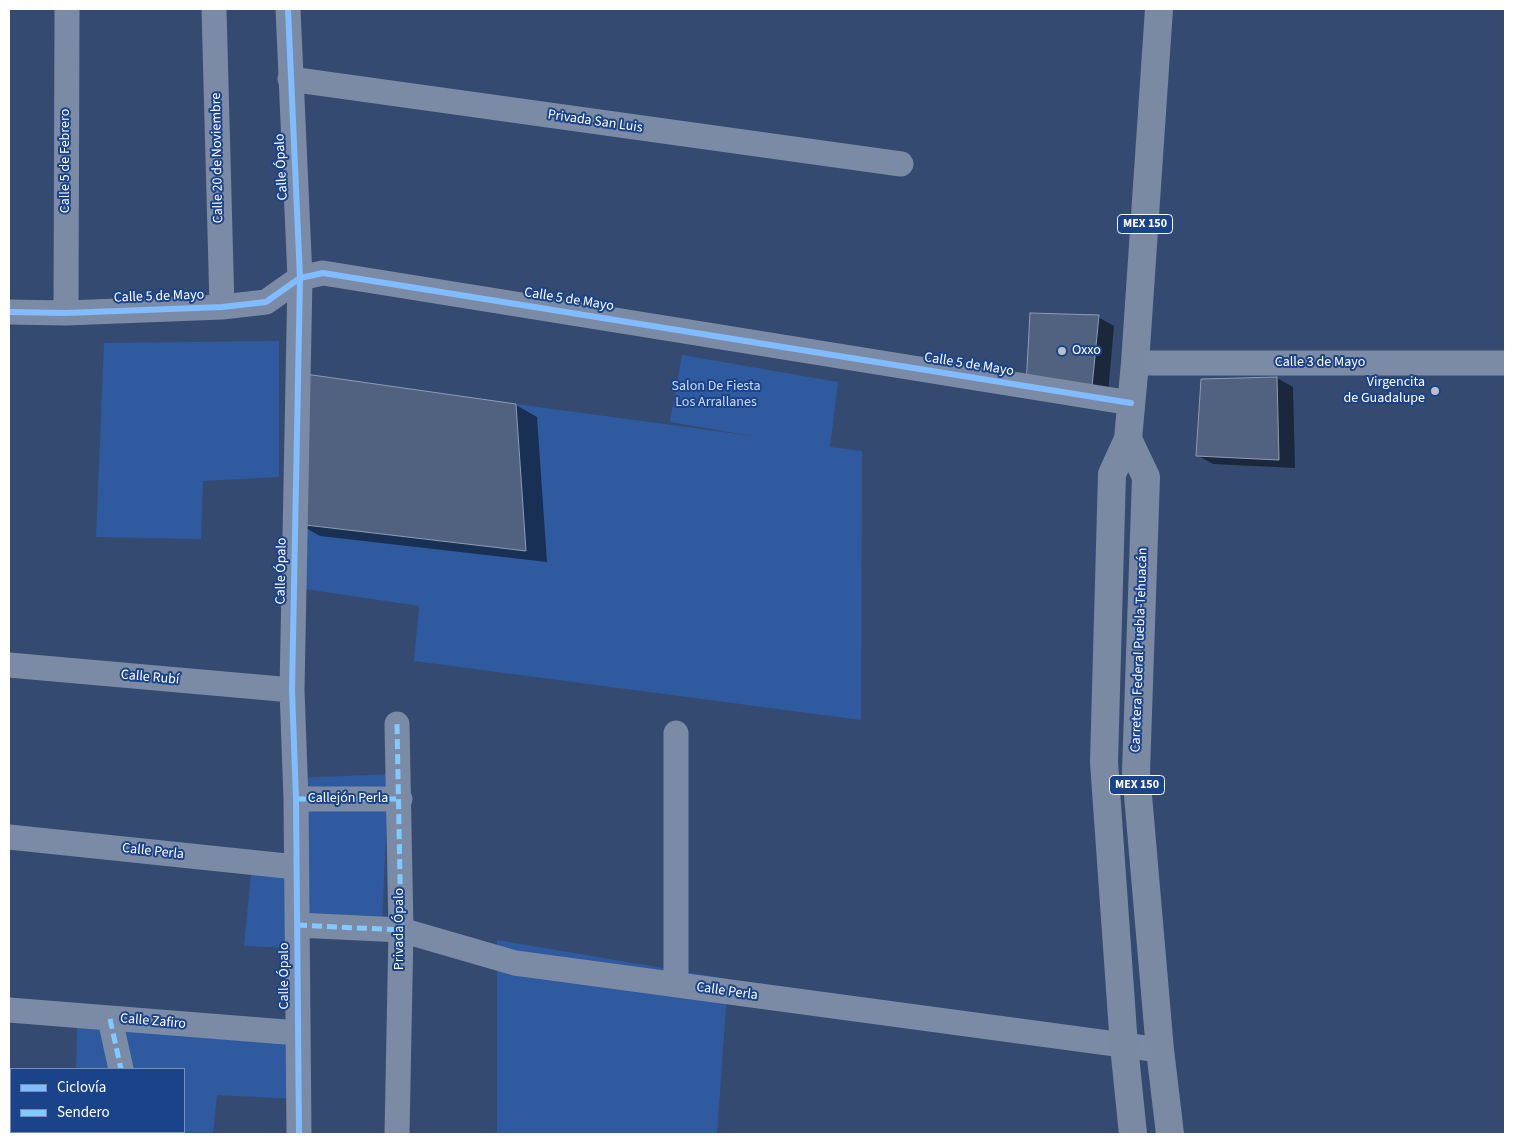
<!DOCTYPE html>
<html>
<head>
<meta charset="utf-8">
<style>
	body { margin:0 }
	#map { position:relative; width:1514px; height:1143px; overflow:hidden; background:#344a70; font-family:"Source Sans 3",sans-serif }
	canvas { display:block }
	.frame { position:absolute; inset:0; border:10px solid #fff; pointer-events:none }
	.legend { position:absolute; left:10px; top:1068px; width:175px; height:65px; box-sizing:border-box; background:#1b4389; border:1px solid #768eb8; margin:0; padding:6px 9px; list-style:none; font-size:15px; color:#fff }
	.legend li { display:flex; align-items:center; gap:10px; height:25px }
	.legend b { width:25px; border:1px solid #768eb8 }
</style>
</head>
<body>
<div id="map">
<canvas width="1514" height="1143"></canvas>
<div class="frame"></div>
<ul class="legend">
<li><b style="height:6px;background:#80bcff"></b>Ciclovía</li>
<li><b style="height:6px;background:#80caff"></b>Sendero</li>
</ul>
</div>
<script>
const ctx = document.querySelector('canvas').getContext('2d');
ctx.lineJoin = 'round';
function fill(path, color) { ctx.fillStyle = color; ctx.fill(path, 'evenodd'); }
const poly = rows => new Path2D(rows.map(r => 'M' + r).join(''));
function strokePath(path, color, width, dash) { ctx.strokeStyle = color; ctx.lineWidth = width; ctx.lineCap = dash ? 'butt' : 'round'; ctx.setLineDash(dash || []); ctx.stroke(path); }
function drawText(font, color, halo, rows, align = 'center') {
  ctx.font = font + ' "Source Sans 3",sans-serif'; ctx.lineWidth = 4; ctx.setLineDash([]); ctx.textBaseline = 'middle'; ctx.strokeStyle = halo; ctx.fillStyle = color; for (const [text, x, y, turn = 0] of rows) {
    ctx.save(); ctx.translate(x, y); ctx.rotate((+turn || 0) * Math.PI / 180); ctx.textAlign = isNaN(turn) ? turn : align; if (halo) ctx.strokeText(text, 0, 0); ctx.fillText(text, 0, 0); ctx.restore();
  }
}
const green = poly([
	[279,341,279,477,203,481,201,539,96,537,104,343],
	[682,355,838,382,830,447,862,451,861,720,414,661,419,606,298,588,297,524,526,551,516,404,753,436,670,422],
	[389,774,382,923,300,921,299,778],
	[252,865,294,868,293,948,244,946],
	[497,940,728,979,717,1134,497,1134],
	[77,1019,293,1037,294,1099,217,1095,213,1134,9,1134,9,1103,11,1103,11,1132,184,1132,184,1069,76,1069]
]);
const shadow = poly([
	[1098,317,1114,326,1107,405,1043,394],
	[1277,378,1293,387,1295,468,1213,464,1197,455],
	[516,405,537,417,547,562,320,536,299,524]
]);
const building = poly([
	[1030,313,1099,315,1091,397,1026,386,1030,313],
	[298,373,516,404,526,551,297,524,298,373],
	[1277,377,1279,460,1196,456,1201,379,1277,377]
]);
const street = poly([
	[214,9,222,307],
	[288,9,300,278,292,690,296,799,299,1134],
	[290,79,901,164],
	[9,312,66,313,222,307,266,302,300,278,323,273,1131,403],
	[66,313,67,9],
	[1135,363,1505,363],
	[9,665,292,690],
	[676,733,676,985],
	[296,799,400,799],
	[9,837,296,867],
	[297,925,401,930,515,963,1160,1050],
	[9,1010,298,1033],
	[110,1019,121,1069],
	[161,1132,162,1134],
	[397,1134,401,930,397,724]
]);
const primary = poly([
	[1128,439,1146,477,1136,772,1160,1050,1170,1134],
	[1133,1134,1124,1046,1104,762,1112,474,1128,439,1135,363,1159,9]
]);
const quiet = poly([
	[296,799,400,799],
	[297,925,401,930,397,724],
	[110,1019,121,1069],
	[161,1132,162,1134]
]);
const cycleway = poly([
	[288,9,300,278,292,690,296,799,299,1134],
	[9,312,66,313,222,307,266,302,300,278,323,273,1131,403]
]);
const markers = [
	[1062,351,5,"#b8c0cd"],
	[1435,391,5,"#b8c0cd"]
];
const shields = [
	[1145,224,55],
	[1137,785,55]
];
const shieldNames = [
	["MEX 150",1145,224],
	["MEX 150",1137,785]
];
const streetNames = [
	["Privada San Luis",595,122,8],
	["Calle 20 de Noviembre",218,158,-91],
	["Calle 5 de Febrero",66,161,-90],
	["Calle Ópalo",282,167,-93],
	["Calle 5 de Mayo",159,297,-2],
	["Calle 5 de Mayo",569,300,9],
	["Calle 3 de Mayo",1320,363],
	["Calle 5 de Mayo",969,365,9],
	["Calle Ópalo",282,571,-89],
	["Carretera Federal Puebla-Tehuacán",1140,650,-88],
	["Calle Rubí",150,678,5],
	["Callejón Perla",348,799],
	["Calle Perla",153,852,6],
	["Privada Ópalo",400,929,-90],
	["Calle Ópalo",285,976,-90],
	["Calle Perla",727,992,8],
	["Calle Zafiro",153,1022,5]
];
const poiNames = [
	["Oxxo",1072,351],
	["Virgencita",1425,383,"right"],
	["de Guadalupe",1425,399,"right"]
];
const parkNames = [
	["Salon De Fiesta",716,387],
	["Los Arrallanes",716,403]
];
fill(green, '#2f5aa0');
fill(shadow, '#0007');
fill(building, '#516280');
strokePath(building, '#8f9cb3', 1);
strokePath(street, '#7b8ba6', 25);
strokePath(primary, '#7a8aa3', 28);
strokePath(quiet, '#80caff', 5, [10, 5]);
strokePath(cycleway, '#80bcff', 6);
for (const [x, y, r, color] of markers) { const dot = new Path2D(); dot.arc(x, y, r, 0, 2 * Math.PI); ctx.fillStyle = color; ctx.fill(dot); strokePath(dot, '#1b4389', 2); }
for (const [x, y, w] of shields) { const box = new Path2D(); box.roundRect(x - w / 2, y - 9.5, w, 19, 4); ctx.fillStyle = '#1b4389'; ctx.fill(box); strokePath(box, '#fff', 1); }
drawText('bold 12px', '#fff', null, shieldNames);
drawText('14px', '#fff', '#1b4389', streetNames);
drawText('14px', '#fff', '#1b4389', poiNames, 'left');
drawText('14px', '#cadcf9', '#1b4389', parkNames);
</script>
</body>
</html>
